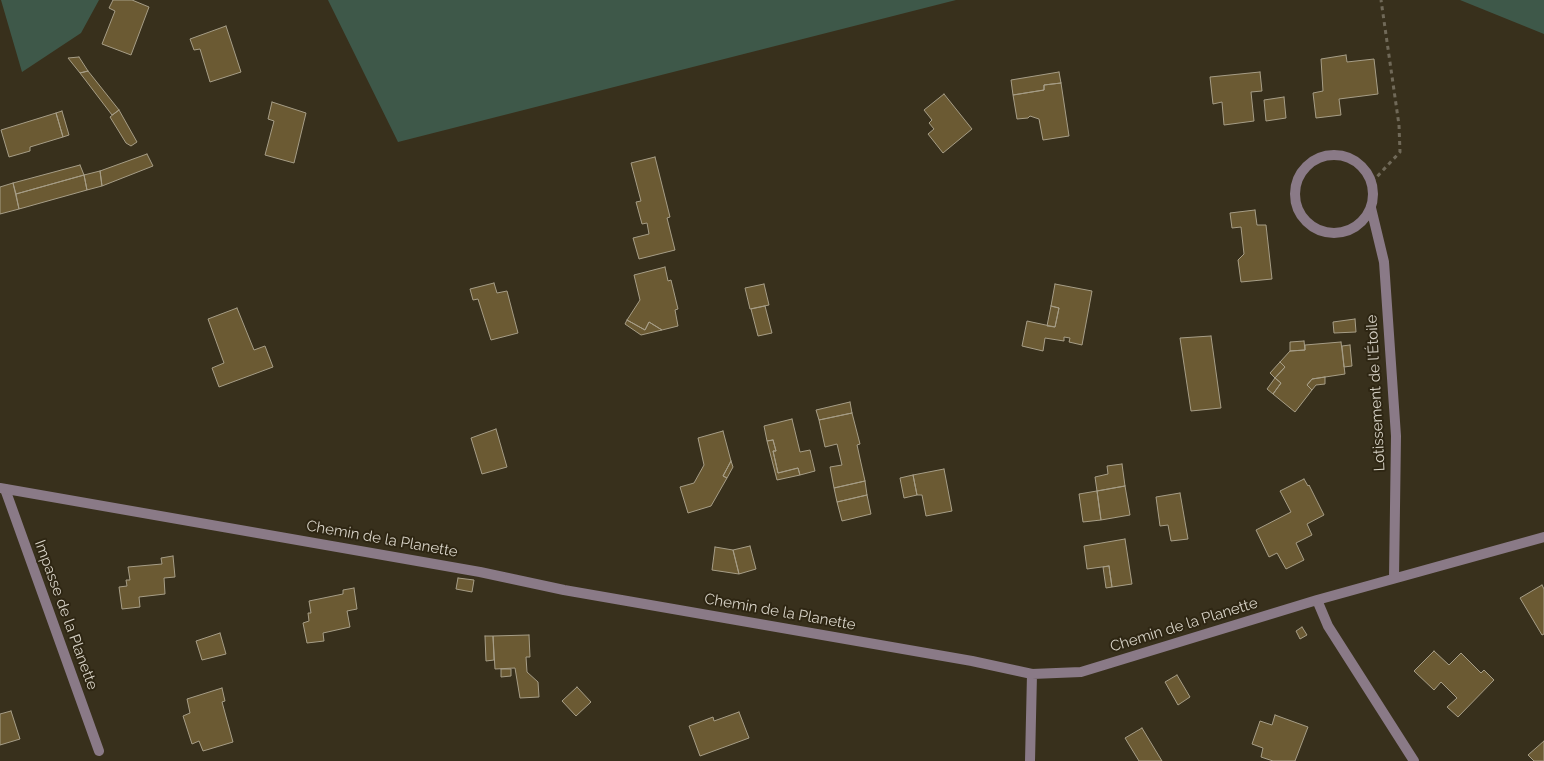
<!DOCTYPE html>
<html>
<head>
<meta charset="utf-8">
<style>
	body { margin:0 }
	canvas { display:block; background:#38301c }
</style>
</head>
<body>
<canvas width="1544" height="761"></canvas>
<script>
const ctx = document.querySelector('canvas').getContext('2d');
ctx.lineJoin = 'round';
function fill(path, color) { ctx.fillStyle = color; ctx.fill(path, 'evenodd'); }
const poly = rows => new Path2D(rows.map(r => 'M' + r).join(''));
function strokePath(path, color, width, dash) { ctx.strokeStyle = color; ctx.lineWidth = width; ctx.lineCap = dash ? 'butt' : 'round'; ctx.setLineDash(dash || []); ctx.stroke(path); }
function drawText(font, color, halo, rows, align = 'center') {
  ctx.font = font + ' Raleway,sans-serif'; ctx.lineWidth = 4; ctx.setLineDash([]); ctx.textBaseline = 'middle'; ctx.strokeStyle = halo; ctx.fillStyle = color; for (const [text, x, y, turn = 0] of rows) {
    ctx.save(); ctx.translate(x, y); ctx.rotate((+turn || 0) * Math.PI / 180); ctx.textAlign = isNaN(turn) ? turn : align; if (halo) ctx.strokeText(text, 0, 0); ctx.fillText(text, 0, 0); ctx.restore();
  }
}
const green = poly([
	[1,0,99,0,81,33,22,72],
	[328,0,956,0,398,142],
	[1460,0,1544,0,1544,34]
]);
const building = poly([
	[113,0,132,0,149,7,131,55,102,44,115,11,109,8,113,0],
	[226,26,241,72,210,82,200,49,194,50,190,39,226,26],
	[1346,55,1347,62,1374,59,1378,94,1339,99,1341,115,1316,118,1313,93,1323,91,1321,59,1346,55],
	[79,57,88,71,80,73,68,58,79,57],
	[88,71,119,110,112,115,80,73,88,71],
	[1059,72,1061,83,1044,85,1044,90,1013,95,1011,80,1059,72],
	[1260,72,1262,91,1251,92,1254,121,1224,125,1222,102,1213,104,1210,77,1260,72],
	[1061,83,1069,136,1043,140,1039,119,1030,116,1028,118,1017,119,1013,95,1044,90,1044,85,1061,83],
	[944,94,972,129,943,153,928,134,934,129,929,123,932,120,924,110,944,94],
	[1284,97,1286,118,1266,121,1264,100,1284,97],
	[272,102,306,113,294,163,265,155,274,121,268,119,272,102],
	[119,110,137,142,131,146,126,143,110,117,119,110],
	[62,111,69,135,63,137,56,113,62,111],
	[56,113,63,137,30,147,30,151,9,157,1,130,56,113],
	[147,154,153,166,102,186,100,171,147,154],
	[655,157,670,217,667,218,675,250,639,259,633,238,649,234,647,223,642,224,636,202,641,201,631,163,655,157],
	[80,165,84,175,16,194,13,183,80,165],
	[100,171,102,186,87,190,84,175,100,171],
	[84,175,87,190,19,209,16,194,84,175],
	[13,183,19,209,0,214,0,187,13,183],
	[1255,210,1257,225,1266,225,1272,279,1241,282,1238,260,1244,254,1241,227,1232,228,1230,213,1255,210],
	[665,267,668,281,671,280,678,309,675,310,678,326,662,330,649,322,645,330,627,320,640,300,634,275,665,267],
	[494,283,497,293,507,291,518,333,491,340,478,299,473,300,470,289,494,283],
	[764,284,769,305,750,309,745,288,764,284],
	[1055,284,1092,291,1082,345,1069,342,1070,338,1064,337,1064,341,1045,338,1043,351,1022,346,1027,321,1055,327,1059,308,1051,306,1055,284],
	[765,306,772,333,758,336,751,309,765,306],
	[1051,306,1059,308,1055,327,1047,326,1051,306],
	[237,308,254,350,265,346,273,367,219,387,212,368,224,363,208,319,237,308],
	[1355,319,1356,332,1334,333,1333,322,1355,319],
	[627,320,645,330,649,322,662,330,641,335,625,324,627,320],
	[1211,336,1221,408,1191,411,1180,338,1211,336],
	[1304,341,1305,350,1290,351,1290,342,1304,341],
	[1341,342,1345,374,1312,379,1307,385,1312,390,1295,412,1273,394,1281,383,1275,378,1285,367,1280,362,1290,351,1305,350,1305,345,1341,342],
	[1350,345,1352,366,1344,367,1342,346,1350,345],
	[1280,362,1285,367,1275,378,1270,373,1280,362],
	[1325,377,1325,384,1316,385,1312,390,1307,385,1312,379,1325,377],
	[1275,378,1281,383,1273,394,1267,389,1275,378],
	[850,402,852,413,819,420,816,410,850,402],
	[852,413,860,444,857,445,865,481,834,488,830,467,842,465,837,444,825,447,819,420,852,413],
	[792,419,800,452,810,450,815,471,800,475,798,468,778,473,773,451,776,451,773,440,767,441,764,426,792,419],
	[496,429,507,467,482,474,471,438,496,429],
	[723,431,731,461,723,476,727,478,711,506,688,513,680,487,694,483,704,465,698,438,723,431],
	[773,440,776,451,773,451,778,473,798,468,800,475,777,480,767,441,773,440],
	[731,461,733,467,727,478,723,476,731,461],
	[1122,464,1125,486,1097,491,1095,477,1108,474,1107,466,1122,464],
	[944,469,952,511,926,516,922,495,917,495,913,475,944,469],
	[913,475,917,495,904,498,900,478,913,475],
	[1304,479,1308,486,1309,485,1324,515,1307,524,1312,535,1296,543,1304,560,1286,569,1277,553,1269,557,1256,530,1291,512,1280,491,1304,479],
	[865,481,867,495,837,502,834,488,865,481],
	[1125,486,1130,515,1101,520,1097,491,1125,486],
	[1097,491,1101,520,1083,522,1079,494,1097,491],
	[1180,493,1188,539,1171,541,1168,525,1160,526,1156,497,1180,493],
	[867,495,871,514,842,521,837,502,867,495],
	[1125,539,1132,584,1112,587,1109,566,1087,569,1084,546,1125,539],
	[750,546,756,569,739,574,733,550,750,546],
	[715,547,733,550,739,574,712,570,715,547],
	[173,556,175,577,164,578,165,594,139,597,140,607,122,609,119,587,127,586,126,580,130,580,128,567,162,564,161,558,173,556],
	[1109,566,1112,587,1106,588,1103,567,1109,566],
	[458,578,474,580,472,592,456,589,458,578],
	[1542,585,1544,589,1544,634,1542,635,1520,598,1542,585],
	[354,588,357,609,347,611,350,627,323,633,324,641,307,643,303,623,309,621,308,613,311,613,309,601,343,594,343,590,354,588],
	[1302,627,1307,635,1300,639,1296,631,1302,627],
	[220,633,226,654,202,660,196,641,220,633],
	[529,635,530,657,526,657,527,672,538,682,539,697,520,698,515,668,495,669,493,636,529,635],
	[485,636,493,636,494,660,486,661,485,636],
	[1434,651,1449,665,1461,653,1481,673,1484,670,1494,680,1458,717,1447,707,1457,698,1441,682,1434,690,1414,671,1434,651],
	[501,669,511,669,511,676,501,677,501,669],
	[1177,675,1190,697,1178,705,1165,682,1177,675],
	[577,687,591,702,576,716,562,701,577,687],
	[222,688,225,701,222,702,233,742,203,751,199,741,192,744,183,716,190,713,187,699,222,688],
	[11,711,20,739,0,745,0,714,11,711],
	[739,712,749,738,700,756,689,726,713,717,714,721,739,712],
	[1275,715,1308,727,1295,761,1273,761,1261,757,1263,748,1252,744,1260,721,1272,725,1275,715],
	[1142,728,1162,761,1139,761,1125,738,1142,728],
	[1544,741,1544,761,1534,761,1528,755,1544,741]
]);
const path = poly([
	[1372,182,1400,152,1399,125,1381,0]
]);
const lane = poly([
	[5,489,99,751]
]);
const street = poly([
	'1295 194a39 39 0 1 1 78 0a39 39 0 1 1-78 0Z',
	[1371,208,1384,262,1396,436,1394,578],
	[0,488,480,572,564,590,972,661,1032,674,1081,672,1317,600,1544,537],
	[1317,600,1328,626,1414,761],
	[1030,761,1032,674]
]);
const streetNames = [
	["Lotissement de l'Étoile",1376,393,-93],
	["Chemin de la Planette",382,539,10],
	["Chemin de la Planette",780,612,10],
	["Impasse de la Planette",66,615,70],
	["Chemin de la Planette",1184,625,-17]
];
fill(green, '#3e5849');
fill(building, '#6b5a33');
strokePath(building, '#a69d86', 1);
strokePath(path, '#706958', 3, [4, 4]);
strokePath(lane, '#8a7a87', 10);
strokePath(street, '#8a7a87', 10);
drawText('15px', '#d7d2c6', '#2e2613', streetNames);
</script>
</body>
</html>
